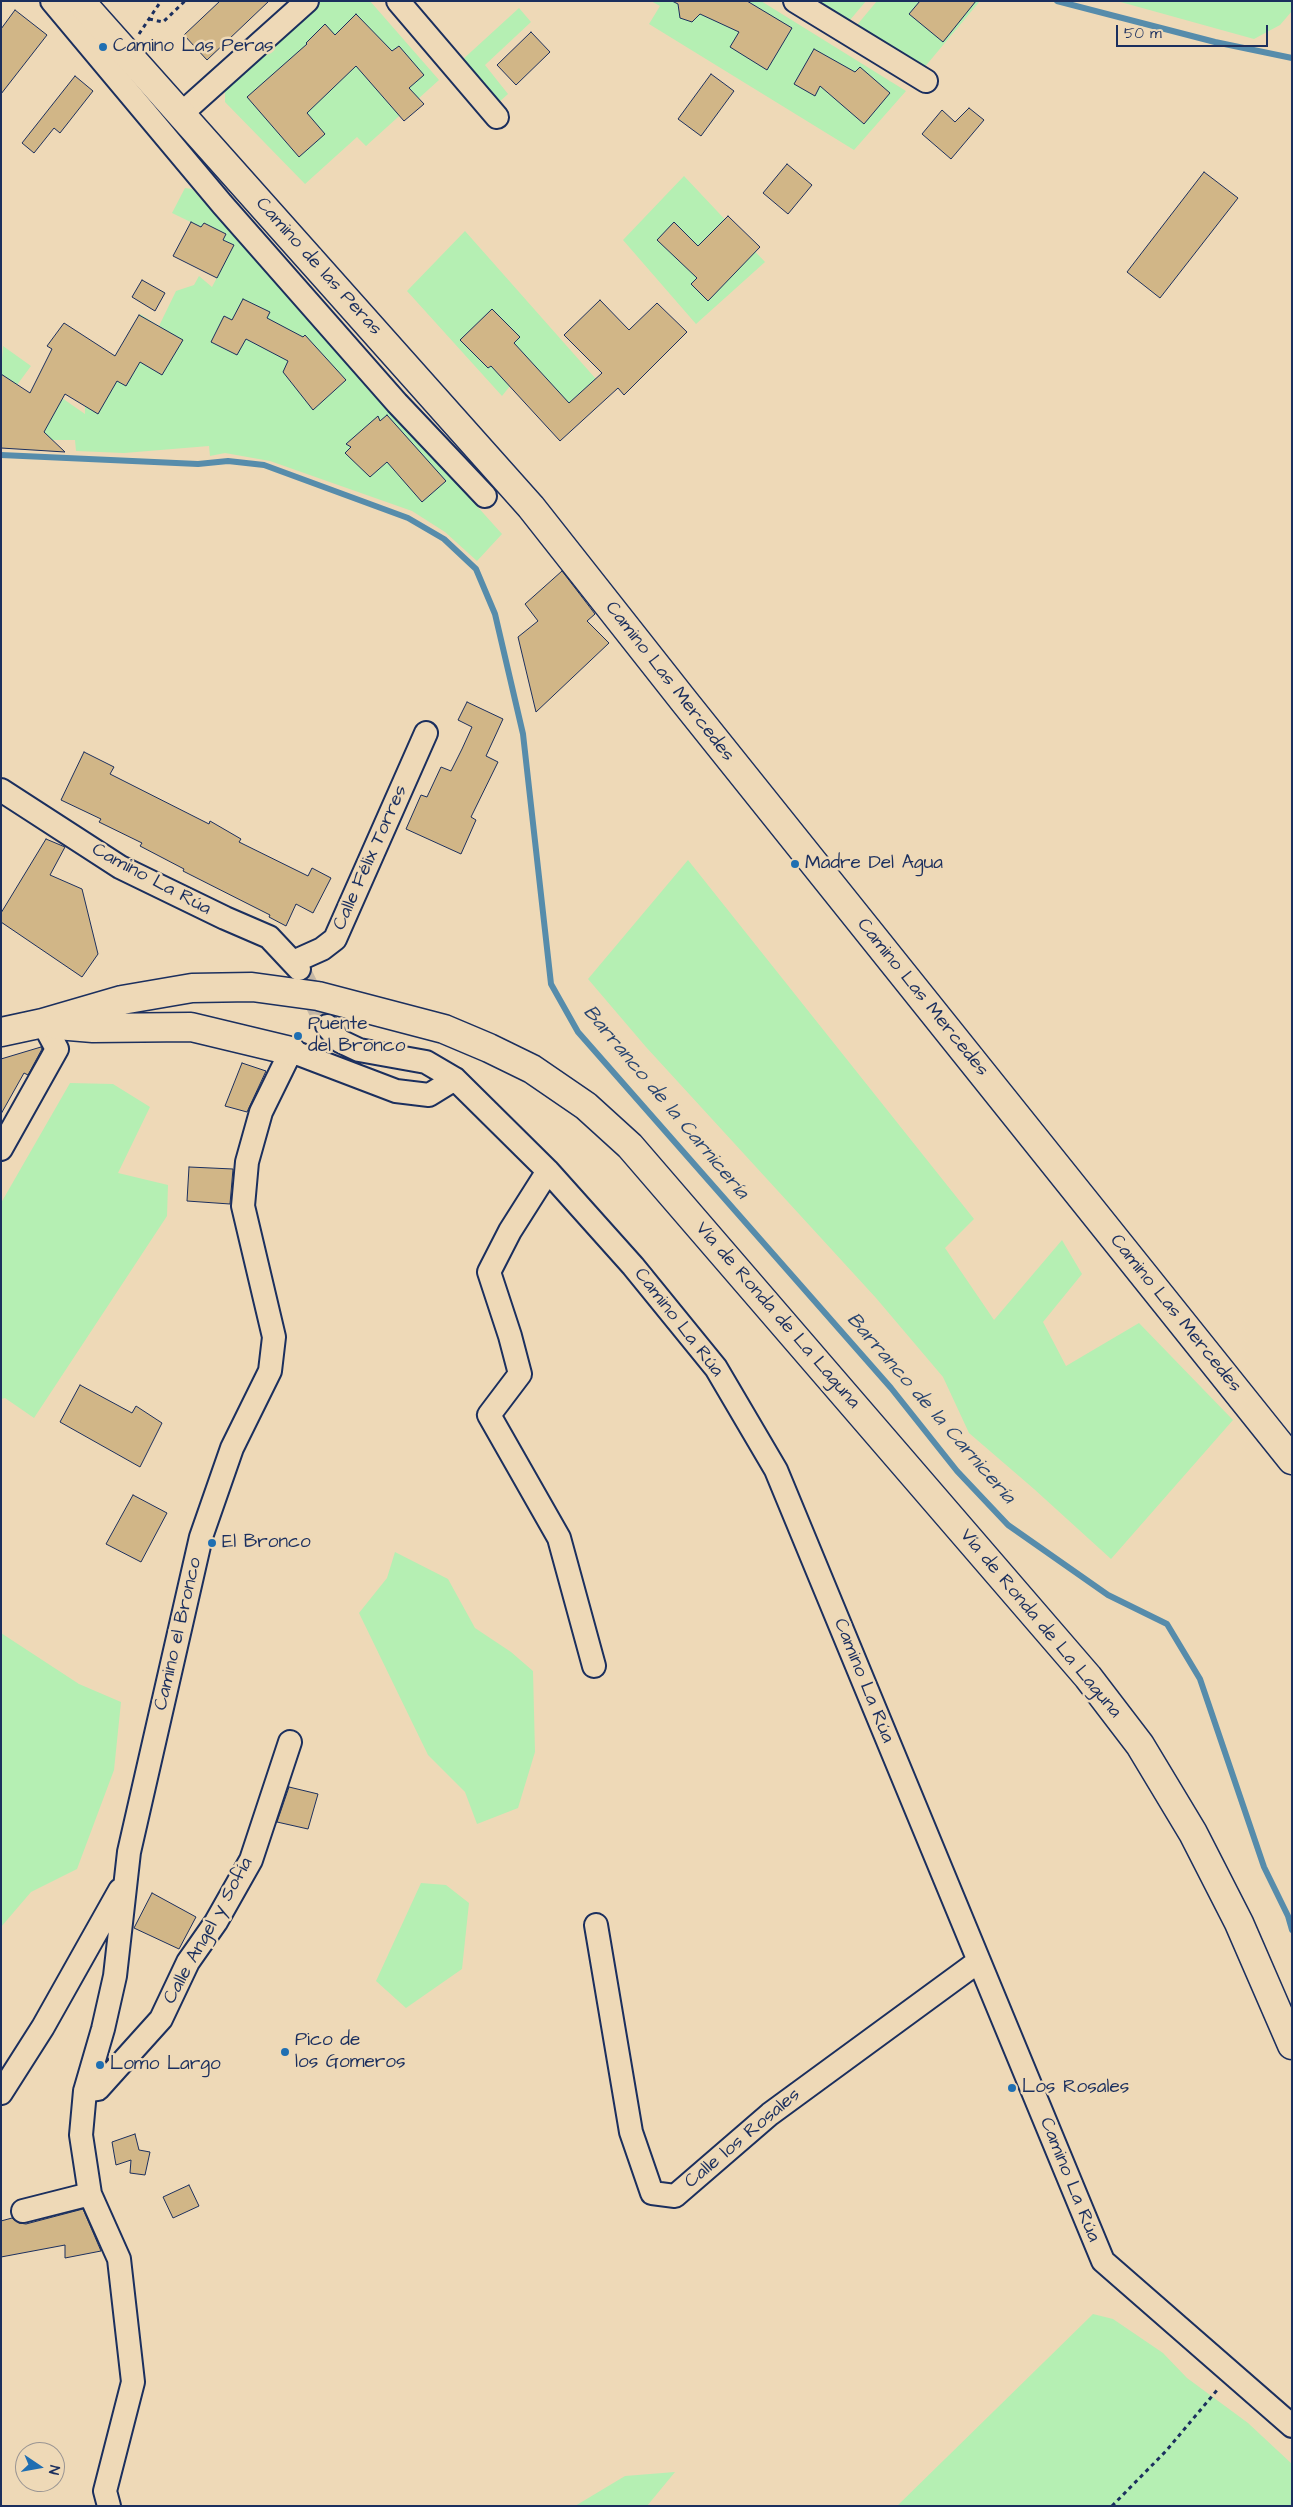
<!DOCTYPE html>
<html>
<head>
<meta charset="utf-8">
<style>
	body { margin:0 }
	#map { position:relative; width:1293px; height:2507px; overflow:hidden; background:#eed9b7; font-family:"Architects Daughter",sans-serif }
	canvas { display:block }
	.frame { position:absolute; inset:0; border:2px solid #1b2f5e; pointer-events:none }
	.north { position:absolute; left:15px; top:2442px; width:50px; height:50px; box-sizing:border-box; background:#eed9b7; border:1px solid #9a9593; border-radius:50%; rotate:102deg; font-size:14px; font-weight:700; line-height:20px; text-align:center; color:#1b2f5e }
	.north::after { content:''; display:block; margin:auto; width:18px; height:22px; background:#1f6fb2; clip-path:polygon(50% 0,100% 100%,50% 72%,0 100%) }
	.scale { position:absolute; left:1116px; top:25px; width:152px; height:22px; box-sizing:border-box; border:2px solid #1b2f5e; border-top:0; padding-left:6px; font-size:15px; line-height:18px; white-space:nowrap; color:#1b2f5e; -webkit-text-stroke:4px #eed9b7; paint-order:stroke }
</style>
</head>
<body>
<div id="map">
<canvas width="1293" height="2507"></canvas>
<div class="frame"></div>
<div class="north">N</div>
<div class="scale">50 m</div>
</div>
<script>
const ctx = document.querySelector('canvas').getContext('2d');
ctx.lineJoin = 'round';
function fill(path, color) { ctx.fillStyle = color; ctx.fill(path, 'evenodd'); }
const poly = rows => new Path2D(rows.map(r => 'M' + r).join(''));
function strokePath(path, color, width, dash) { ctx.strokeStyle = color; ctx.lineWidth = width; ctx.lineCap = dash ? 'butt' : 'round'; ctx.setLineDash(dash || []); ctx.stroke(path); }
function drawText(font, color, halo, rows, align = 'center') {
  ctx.font = font + ' "Architects Daughter",sans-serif'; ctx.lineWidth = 5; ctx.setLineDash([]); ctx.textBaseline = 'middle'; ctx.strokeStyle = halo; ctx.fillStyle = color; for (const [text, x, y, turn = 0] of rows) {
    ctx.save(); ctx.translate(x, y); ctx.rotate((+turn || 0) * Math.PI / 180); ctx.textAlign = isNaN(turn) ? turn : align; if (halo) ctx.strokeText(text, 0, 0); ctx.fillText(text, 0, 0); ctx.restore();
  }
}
const green = poly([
	[321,1,370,1,439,80,366,146,357,137,305,184,225,102,225,91],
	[651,1,761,1,906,91,854,150,649,24,660,6],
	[819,1,866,1,850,20],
	[877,1,980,1,923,69,857,25],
	[1117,1,1292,1,1292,11,1280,25,1254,39],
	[519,8,531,22,485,65,508,94,498,103,461,61],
	[684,176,765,262,696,324,623,240],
	[185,188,192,189,502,534,477,561,445,532,412,511,270,461,225,453,210,456,209,446,124,453,76,451,75,440,52,440,44,432,62,398,85,414,85,406,140,314,159,326,176,291,194,285,199,276,212,287,234,245,223,240,226,234,204,223,201,227,172,213],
	[465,231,596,379,569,403,510,386,502,396,407,291],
	[3,346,31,366,17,385,1,374],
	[688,860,974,1219,945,1248,994,1320,1062,1240,1082,1274,1043,1322,1066,1366,1139,1323,1233,1420,1111,1559,1034,1489,969,1433,943,1377,876,1298,646,1047,588,979],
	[70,1083,113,1084,150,1107,118,1173,168,1185,167,1216,34,1418,5,1398,1,1399,1,1203],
	[395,1552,448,1579,475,1628,511,1652,533,1671,535,1752,518,1808,477,1824,465,1792,428,1755,359,1613,387,1578],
	[1,1633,79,1684,121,1702,114,1770,77,1869,31,1892,1,1927],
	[421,1883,446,1885,469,1903,462,1969,406,2008,376,1981],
	[1093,2314,1113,2319,1163,2353,1187,2378,1248,2423,1292,2464,1292,2506,897,2506],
	[675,2472,647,2506,575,2506,625,2476]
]);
const stream = poly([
	[1057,1,1215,42,1292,58],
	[1,455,198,464,228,461,264,465,408,518,444,539,476,569,495,614,523,734,551,984,578,1032,891,1388,957,1471,1008,1525,1108,1595,1167,1624,1200,1679,1264,1867,1288,1916,1292,1930]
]);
const building = poly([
	[220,1,269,1,207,60,184,35,220,1],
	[672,1,747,1,792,28,767,70,730,47,739,32,700,14,692,22,680,18,678,4,672,1],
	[920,1,976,1,943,42,909,14,920,1],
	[15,10,47,35,1,94,1,29,15,10],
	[356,14,392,51,399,46,424,75,409,88,424,104,404,121,356,66,307,113,325,134,299,157,247,97,307,44,306,43,325,24,335,35,356,14],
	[531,32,550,52,516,85,497,65,531,32],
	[814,49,855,72,860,67,890,93,864,124,820,86,815,96,794,84,814,49],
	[711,74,734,91,701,136,678,119,711,74],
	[75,76,93,91,60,133,54,128,34,153,22,143,75,76],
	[969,108,984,120,951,159,922,134,942,110,955,122,969,108],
	[787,164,812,185,788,214,763,193,787,164],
	[1204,172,1238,198,1160,298,1127,272,1204,172],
	[728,216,760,247,708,301,691,284,697,278,657,240,674,222,698,246,728,216],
	[191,222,201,227,204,223,226,234,223,240,234,245,217,278,173,256,191,222],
	[142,280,165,293,155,311,132,297,142,280],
	[243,299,270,312,267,318,303,337,305,335,346,380,313,410,283,372,288,361,246,339,237,355,211,342,224,316,232,320,243,299],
	[600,300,629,330,657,303,687,332,624,395,618,388,560,441,491,366,488,368,460,340,492,309,520,337,514,343,569,403,602,373,564,335,600,300],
	[139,315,183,340,162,375,140,362,126,386,117,381,98,414,65,394,44,432,65,452,1,448,1,374,30,393,52,349,47,346,64,323,115,356,139,315],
	[387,415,446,481,422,502,387,462,370,477,345,453,351,447,346,444,378,416,380,421,387,415],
	[562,571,595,614,587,621,609,643,536,712,518,637,538,621,525,604,562,571],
	[467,702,503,719,486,756,498,762,471,817,476,820,461,854,406,829,421,795,427,797,441,767,451,771,462,749,472,727,458,720,467,702],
	[84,752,114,767,110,774,209,824,210,821,241,839,239,842,308,876,312,868,331,878,313,913,296,904,286,926,269,917,270,915,183,871,184,869,140,846,142,843,99,822,101,819,61,800,84,752],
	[46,839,65,847,50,875,82,889,98,954,82,977,1,922,1,913,46,839],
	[41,1047,42,1049,28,1075,24,1073,1,1114,1,1059,41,1047],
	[242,1063,266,1071,247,1112,225,1106,242,1063],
	[189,1167,233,1169,230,1204,187,1201,189,1167],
	[80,1385,132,1413,136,1406,162,1423,140,1467,60,1422,80,1385],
	[133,1495,167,1513,141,1562,106,1544,133,1495],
	[289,1787,318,1794,308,1829,277,1822,289,1787],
	[152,1893,196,1917,179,1949,134,1928,152,1893],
	[135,2134,139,2150,150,2152,145,2175,130,2173,131,2160,116,2165,112,2142,135,2134],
	[189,2185,199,2206,173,2218,163,2197,189,2185],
	[83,2209,101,2251,65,2258,65,2245,1,2257,1,2221,12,2218,19,2223,26,2224,83,2209]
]);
const minorTunnel = poly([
	[299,969,327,1026]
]);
const path = poly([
	[149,19,163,22,185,1],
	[139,34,161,1],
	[1112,2506,1166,2451,1218,2389]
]);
const minor = poly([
	[52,1,222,204,397,403,485,496],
	[398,1,497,117],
	[795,1,926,81],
	[181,114,307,1],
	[1,790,120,867,225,918,269,937,299,969],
	[293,962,322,949,335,939,426,733],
	[327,1026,340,1041,359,1050,426,1062,455,1079,548,1171,633,1266,716,1368,776,1470,1103,2261,1292,2426],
	[1,1149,57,1049,43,1023],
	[548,1171,510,1231,489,1272,510,1336,520,1374,489,1415,559,1538,594,1666],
	[596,1925,631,2132,652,2193,675,2196,770,2114,979,1961],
	[85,2091,98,2089,161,2019,188,1962,216,1922,251,1860,290,1742],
	[1,2093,43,2027,120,1890],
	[23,2211,90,2194],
	[109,2506,105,2491,133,2382,119,2259,90,2194,81,2135,85,2091,103,2029,115,1976,129,1852,201,1537,232,1448,270,1371,274,1337,243,1206,247,1162,261,1112,291,1051,396,1091,429,1095,455,1079]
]);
const major = poly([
	[80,1,531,507,684,701,1292,1460],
	[57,1025,93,1028,191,1027,291,1051],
	[1,1032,43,1023,122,1000,192,988,252,987,318,996,444,1029,489,1048,532,1069,586,1106,630,1146,1088,1677,1140,1745,1193,1833,1239,1923,1292,2045]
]);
const markers = [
	[103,47,5,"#1f6fb2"],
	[795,864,5,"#1f6fb2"],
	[298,1036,5,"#1f6fb2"],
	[212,1543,5,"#1f6fb2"],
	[285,2052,5,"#1f6fb2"],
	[100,2065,5,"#1f6fb2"],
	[1012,2088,5,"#1f6fb2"]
];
const poiNames = [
	["Camino Las Peras",113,47],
	["Madre Del Agua",805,864],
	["Puente",308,1025],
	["del Bronco",308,1047],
	["El Bronco",222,1543],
	["Pico de",295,2041],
	["los Gomeros",295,2063],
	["Lomo Largo",110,2065],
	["Los Rosales",1022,2088]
];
const streetNames = [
	["Camino de las Peras",318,267,48],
	["Camino Las Mercedes",669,682,52],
	["Calle Félix Torres",371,858,-66],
	["Camino La Rúa",151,880,28],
	["Camino Las Mercedes",922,998,51],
	["Camino Las Mercedes",1175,1314,51],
	["Vía de Ronda de La Laguna",777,1316,49],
	["Camino La Rúa",678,1323,52],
	["Vía de Ronda de La Laguna",1040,1624,50],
	["Camino el Bronco",179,1634,-77],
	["Camino La Rúa",863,1681,68],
	["Calle Angel y Sofía",209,1931,-61],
	["Calle los Rosales",743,2139,-40],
	["Camino La Rúa",1069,2180,68]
];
const waterNames = [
	["Barranco de la Carnicería",665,1103,50],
	["Barranco de la Carnicería",930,1409,49]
];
fill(green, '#b5efb3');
strokePath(stream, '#568cab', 6);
fill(building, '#d1b687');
strokePath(building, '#1b2f5e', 1);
strokePath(minorTunnel, '#c4b7a5', 22, [22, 11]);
strokePath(minor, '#1b2f5e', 26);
strokePath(major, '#1b2f5e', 31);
strokePath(path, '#1b2f5e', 3, [4, 4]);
strokePath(minor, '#eed9b7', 22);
strokePath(major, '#eed9b7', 28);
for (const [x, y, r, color] of markers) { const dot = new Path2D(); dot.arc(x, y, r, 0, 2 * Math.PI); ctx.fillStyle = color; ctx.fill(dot); strokePath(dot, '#eed9b7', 2); }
drawText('19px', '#1b2f5e', '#eed9b7', poiNames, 'left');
drawText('19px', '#1b2f5e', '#eed9b7', streetNames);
drawText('italic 20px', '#2a4671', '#eed9b7', waterNames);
</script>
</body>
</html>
